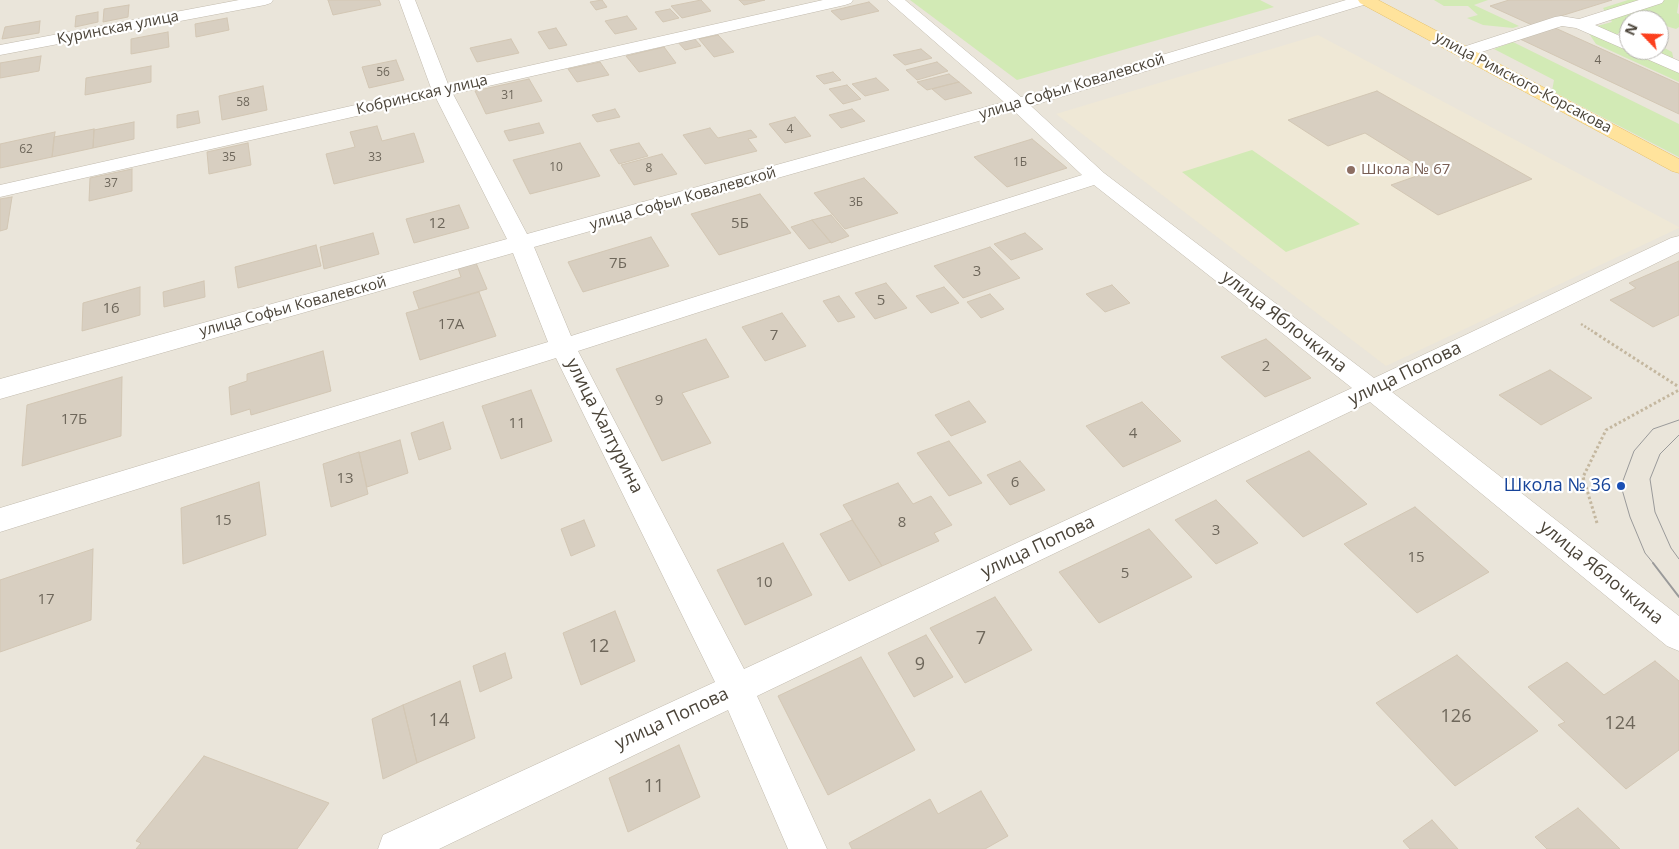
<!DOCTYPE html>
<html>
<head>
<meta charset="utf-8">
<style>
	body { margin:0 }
	#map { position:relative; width:1679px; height:849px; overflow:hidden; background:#f6f3ec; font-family:"Open Sans",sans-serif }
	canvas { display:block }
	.north { position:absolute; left:1619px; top:10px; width:50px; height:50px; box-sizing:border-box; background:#fff; border:1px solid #b7b4b0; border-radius:50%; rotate:294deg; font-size:14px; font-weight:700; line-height:20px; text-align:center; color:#4b4439 }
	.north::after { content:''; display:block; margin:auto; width:18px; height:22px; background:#fc3f1d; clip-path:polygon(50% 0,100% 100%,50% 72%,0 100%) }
</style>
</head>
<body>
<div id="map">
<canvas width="1679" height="849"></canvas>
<div class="north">N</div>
</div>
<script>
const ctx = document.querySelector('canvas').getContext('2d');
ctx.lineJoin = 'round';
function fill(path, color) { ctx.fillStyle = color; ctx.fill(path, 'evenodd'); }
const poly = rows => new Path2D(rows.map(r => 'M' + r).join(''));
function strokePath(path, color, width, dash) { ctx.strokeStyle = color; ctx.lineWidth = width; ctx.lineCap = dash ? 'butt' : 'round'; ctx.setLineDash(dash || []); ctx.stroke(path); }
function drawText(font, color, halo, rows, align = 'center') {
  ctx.font = font + ' "Open Sans",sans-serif'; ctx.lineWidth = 4.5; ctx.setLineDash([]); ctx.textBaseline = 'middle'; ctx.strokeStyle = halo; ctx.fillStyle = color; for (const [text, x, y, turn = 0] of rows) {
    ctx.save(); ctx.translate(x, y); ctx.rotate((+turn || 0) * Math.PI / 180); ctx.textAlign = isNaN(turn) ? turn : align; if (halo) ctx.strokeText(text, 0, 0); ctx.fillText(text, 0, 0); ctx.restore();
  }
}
const residential = poly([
	[0,0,1679,0,1679,849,0,849],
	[1629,20,1659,20,1659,50,1629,50]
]);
const education = poly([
	[1318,35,1679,227,1679,228,1386,366,1056,114]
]);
const green = poly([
	[910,0,1260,0,1274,7,1017,80],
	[1434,0,1488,0,1474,5,1519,26,1513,28,1483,25,1467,18,1478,15,1468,6,1444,6],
	[1628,0,1679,0,1677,13,1679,14,1679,27,1676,29,1659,24,1659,20,1641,18,1629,20,1629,26,1609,40,1629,39,1629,50,1659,50,1659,45,1672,52,1674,61,1679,63,1679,82,1596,44,1586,29,1612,22,1603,8],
	[1513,42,1679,124,1679,157,1552,91,1554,80,1494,49],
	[1252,150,1360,224,1286,252,1182,172]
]);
const building = poly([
	[328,0,379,0,381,5,333,15,328,0],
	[602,0,607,7,596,10,590,2,602,0],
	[701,0,711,11,682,18,671,6,701,0],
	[739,0,765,0,744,5,739,0],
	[1509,0,1612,0,1532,25,1490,6,1509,0],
	[869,2,879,11,841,20,831,11,869,2],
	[129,5,128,17,103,22,104,9,129,5],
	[670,9,679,18,663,22,655,12,670,9],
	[98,12,98,22,75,27,76,16,98,12],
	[627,16,637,29,615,34,605,21,627,16],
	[227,18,229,30,196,37,195,24,227,18],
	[40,21,39,33,2,39,5,27,40,21],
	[1542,22,1679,84,1679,114,1520,39,1542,22],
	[556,28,567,45,549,49,538,32,556,28],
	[168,32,169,47,131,54,131,39,168,32],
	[718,35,734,52,714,57,699,39,718,35],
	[692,36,701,46,685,50,676,40,692,36],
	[511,39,519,53,477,62,470,48,511,39],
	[664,47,676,63,639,72,626,56,664,47],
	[921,49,932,58,905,65,893,55,921,49],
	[41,56,39,71,0,78,0,63,41,56],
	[396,60,404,80,369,88,362,67,396,60],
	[600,62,609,75,577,82,568,69,600,62],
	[937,62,948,71,917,80,906,70,937,62],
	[151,66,151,82,85,95,86,78,151,66],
	[833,72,841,80,824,84,816,76,833,72],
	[949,74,959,82,927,90,917,82,949,74],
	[876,78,889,90,865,96,852,84,876,78],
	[529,79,542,101,486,114,475,91,529,79],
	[959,82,972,93,945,100,932,89,959,82],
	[847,85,861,99,843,104,829,89,847,85],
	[263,86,267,110,222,120,219,96,263,86],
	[1377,91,1532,179,1438,215,1391,185,1428,172,1365,133,1328,146,1288,120,1377,91],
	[615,109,620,117,597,122,592,115,615,109],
	[852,109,865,121,841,128,829,115,852,109],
	[198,111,200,123,177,128,177,115,198,111],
	[795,117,811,136,785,143,769,124,795,117],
	[134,122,134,139,93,148,94,130,134,122],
	[539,123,544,133,509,141,504,131,539,123],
	[377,126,382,141,414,133,424,162,334,184,326,154,355,147,350,132,377,126],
	[710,128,718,138,751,130,757,137,748,139,757,151,705,164,683,135,710,128],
	[94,129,93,148,52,157,54,137,94,129],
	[55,132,52,157,0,168,0,144,55,132],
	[1032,139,1067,168,1007,187,974,157,1032,139],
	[248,143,251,165,209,174,207,152,248,143],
	[580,143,600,176,530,194,513,160,580,143],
	[639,143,648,156,619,164,610,150,639,143],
	[662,154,677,174,634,185,621,165,662,154],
	[132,169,132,191,89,201,90,178,132,169],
	[864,178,898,213,845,229,814,193,864,178],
	[760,194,791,233,719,255,691,214,760,194],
	[12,197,7,229,0,231,0,199,12,197],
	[459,205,469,228,414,243,406,219,459,205],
	[831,215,849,236,831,243,812,220,831,215],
	[812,220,831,242,809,249,791,227,812,220],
	[373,233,379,254,324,269,320,247,373,233],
	[1025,233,1043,249,1011,260,994,244,1025,233],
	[651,237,669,266,583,292,568,262,651,237],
	[316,245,321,266,238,288,235,267,316,245],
	[990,247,1020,278,963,298,934,266,990,247],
	[1679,261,1679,315,1653,327,1610,300,1636,288,1629,283,1679,261],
	[476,263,487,289,419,309,413,292,461,277,458,268,476,263],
	[204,281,205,297,164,307,163,292,204,281],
	[886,283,907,308,875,319,855,293,886,283],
	[1112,285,1130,303,1105,312,1086,294,1112,285],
	[140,287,140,315,82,331,83,303,140,287],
	[944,287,959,303,931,313,916,296,944,287],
	[479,292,496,336,420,360,406,313,479,292],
	[990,294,1004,309,981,318,967,302,990,294],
	[839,296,855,317,838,322,823,301,839,296],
	[782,313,806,346,765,361,742,327,782,313],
	[706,339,729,377,682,393,711,443,662,461,616,369,706,339],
	[1266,339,1311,378,1265,397,1221,357,1266,339],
	[323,351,331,391,251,415,250,409,231,415,229,387,247,381,247,374,323,351],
	[1550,370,1592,398,1541,425,1499,395,1550,370],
	[122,377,121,436,22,466,27,405,122,377],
	[531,390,552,441,501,459,482,406,531,390],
	[969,401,986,422,951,436,935,415,969,401],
	[1142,402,1181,441,1123,467,1086,426,1142,402],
	[443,422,451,449,419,460,411,433,443,422],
	[400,440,408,473,367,487,359,453,400,440],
	[949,441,982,483,949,496,917,453,949,441],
	[1309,451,1367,504,1303,537,1246,481,1309,451],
	[359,452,368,494,331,507,323,464,359,452],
	[1020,461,1045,490,1010,505,987,475,1020,461],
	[259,482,266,535,183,564,181,508,259,482],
	[898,483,913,504,931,496,952,525,934,533,939,541,882,566,843,505,898,483],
	[1216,500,1258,543,1216,564,1175,520,1216,500],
	[1415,507,1489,572,1417,613,1344,544,1415,507],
	[584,520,595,546,571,556,561,529,584,520],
	[852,520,882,566,849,581,820,534,852,520],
	[1149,529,1192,577,1099,623,1059,572,1149,529],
	[783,543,812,595,745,625,717,570,783,543],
	[93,549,91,620,0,652,0,580,93,549],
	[995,597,1032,650,965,683,930,628,995,597],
	[615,611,635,661,581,685,563,633,615,611],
	[926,635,953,677,914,697,888,653,926,635],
	[505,653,512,678,480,692,473,666,505,653],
	[1457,655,1538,731,1455,786,1376,703,1457,655],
	[861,657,915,750,828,795,778,696,861,657],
	[1655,661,1679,681,1679,750,1626,789,1558,725,1565,722,1528,687,1567,662,1604,695,1655,661],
	[460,681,475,738,417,763,403,705,460,681],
	[403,705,417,763,383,779,372,719,403,705],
	[679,745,700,797,628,832,609,778,679,745],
	[204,756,329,803,297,849,136,849,141,843,136,841,204,756],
	[981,791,1008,836,985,849,852,849,849,843,930,799,938,814,981,791],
	[1578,808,1620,849,1547,849,1535,837,1578,808],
	[1432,820,1458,849,1410,849,1403,841,1432,820]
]);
const pathFar1 = poly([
	[1581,324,1597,334]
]);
const path = poly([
	[1595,333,1679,387],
	[1597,523,1583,477,1606,430,1679,390]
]);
const minor = poly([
	[239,0,273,0,271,3,265,5,0,55,0,45,239,0],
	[399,0,415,0,448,84,823,0,853,0,851,3,845,5,453,94,527,234,1004,102,887,0,905,0,1021,97,1346,0,1372,0,1370,3,1031,106,1104,173,1374,378,1671,238,1679,236,1679,252,1392,392,1679,616,1679,651,1667,646,1370,402,757,696,827,849,788,849,728,710,439,849,378,849,383,835,715,682,556,358,0,532,0,508,548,342,513,253,0,399,0,379,507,239,436,98,0,197,0,185,431,88,399,0],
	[1014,111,1082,175,571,336,534,247,1014,111],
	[1094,185,1352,388,744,669,578,351,1094,185],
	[1639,0,1664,0,1662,3,1595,25,1629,40,1629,50,1654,50,1679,61,1679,73,1576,28,1562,26,1466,57,1460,56,1457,52,1460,48,1555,17,1561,16,1579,19,1639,0]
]);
const major = poly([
	[1358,0,1378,0,1679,159,1679,173,1672,171,1360,3,1358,0]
]);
const tramFar1 = poly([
	[1679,435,1660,454,1650,479,1655,512,1671,548,1679,559],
	[1654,564,1645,553,1630,517,1621,486,1634,451,1653,429,1679,420]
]);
const tram = poly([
	[1653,563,1679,597]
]);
const markers = [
	[1351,170,5,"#8d6e63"],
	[1621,486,5,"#1a4fb4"]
];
const farNumbernames = [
	["4",1598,61],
	["56",383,73],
	["31",508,96],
	["58",243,103],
	["4",790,130],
	["62",26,150],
	["35",229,158],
	["33",375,158],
	["1Б",1020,163],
	["10",556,168],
	["8",649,169],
	["37",111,184],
	["3Б",856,203]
];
const farStreetnames = [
	["Куринская улица",118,28,-11],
	["улица Римского-Корсакова",1523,83,28],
	["улица Софьи Ковалевской",1072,87,-17],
	["Кобринская улица",422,95,-13],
	["улица Софьи Ковалевской",683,199,-16],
	["улица Софьи Ковалевской",293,307,-15]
];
const farEducationnames = [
	["Школа № 67",1361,170]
];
const numberNames = [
	["12",437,224],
	["5Б",740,224],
	["7Б",618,264],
	["3",977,272],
	["5",881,301],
	["16",111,309],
	["17А",451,325],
	["7",774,336],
	["2",1266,367],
	["9",659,401],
	["17Б",74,420],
	["11",517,424],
	["4",1133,434],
	["13",345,479],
	["6",1015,483],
	["15",223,521],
	["8",902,523],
	["3",1216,531],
	["15",1416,558],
	["5",1125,574],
	["10",764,583],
	["17",46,600]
];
const streetNames = [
	["улица Яблочкина",1284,322,38],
	["улица Попова",1405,374,-26],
	["улица Халтурина",604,426,63],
	["улица Попова",1038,547,-25],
	["улица Яблочкина",1601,573,39],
	["улица Попова",672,719,-25]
];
const transitNames = [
	["Школа № 36",1611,486]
];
const nearNumbernames = [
	["7",981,639],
	["12",599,647],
	["9",920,665],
	["126",1456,717],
	["14",439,721],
	["124",1620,724],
	["11",654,787]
];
fill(residential, '#eae5da');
fill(education, '#efe8d6');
fill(green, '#d2eab5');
fill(building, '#d8cfc1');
strokePath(building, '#d3c7b4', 1);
strokePath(minor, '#c2bbae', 1);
strokePath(major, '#e6c16a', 1);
strokePath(pathFar1, '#c4b79f', 2.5, [2, 2]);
strokePath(path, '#c4b79f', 3, [2.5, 2.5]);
fill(minor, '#fff');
fill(major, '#ffe39c');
strokePath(tramFar1, '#9a9a9a', 1);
strokePath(tram, '#9a9a9a', 2);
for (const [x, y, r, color] of markers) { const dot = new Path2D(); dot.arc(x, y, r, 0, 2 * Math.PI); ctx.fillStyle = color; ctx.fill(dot); strokePath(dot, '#fff', 2); }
drawText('12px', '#6e675b', null, farNumbernames);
drawText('15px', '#4b4439', '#fff', farStreetnames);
drawText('15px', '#785e54', '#fff', farEducationnames, 'left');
drawText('15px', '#6e675b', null, numberNames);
drawText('18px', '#4b4439', '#fff', streetNames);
drawText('18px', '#164399', '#fff', transitNames, 'right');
drawText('18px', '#6e675b', null, nearNumbernames);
</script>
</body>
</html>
